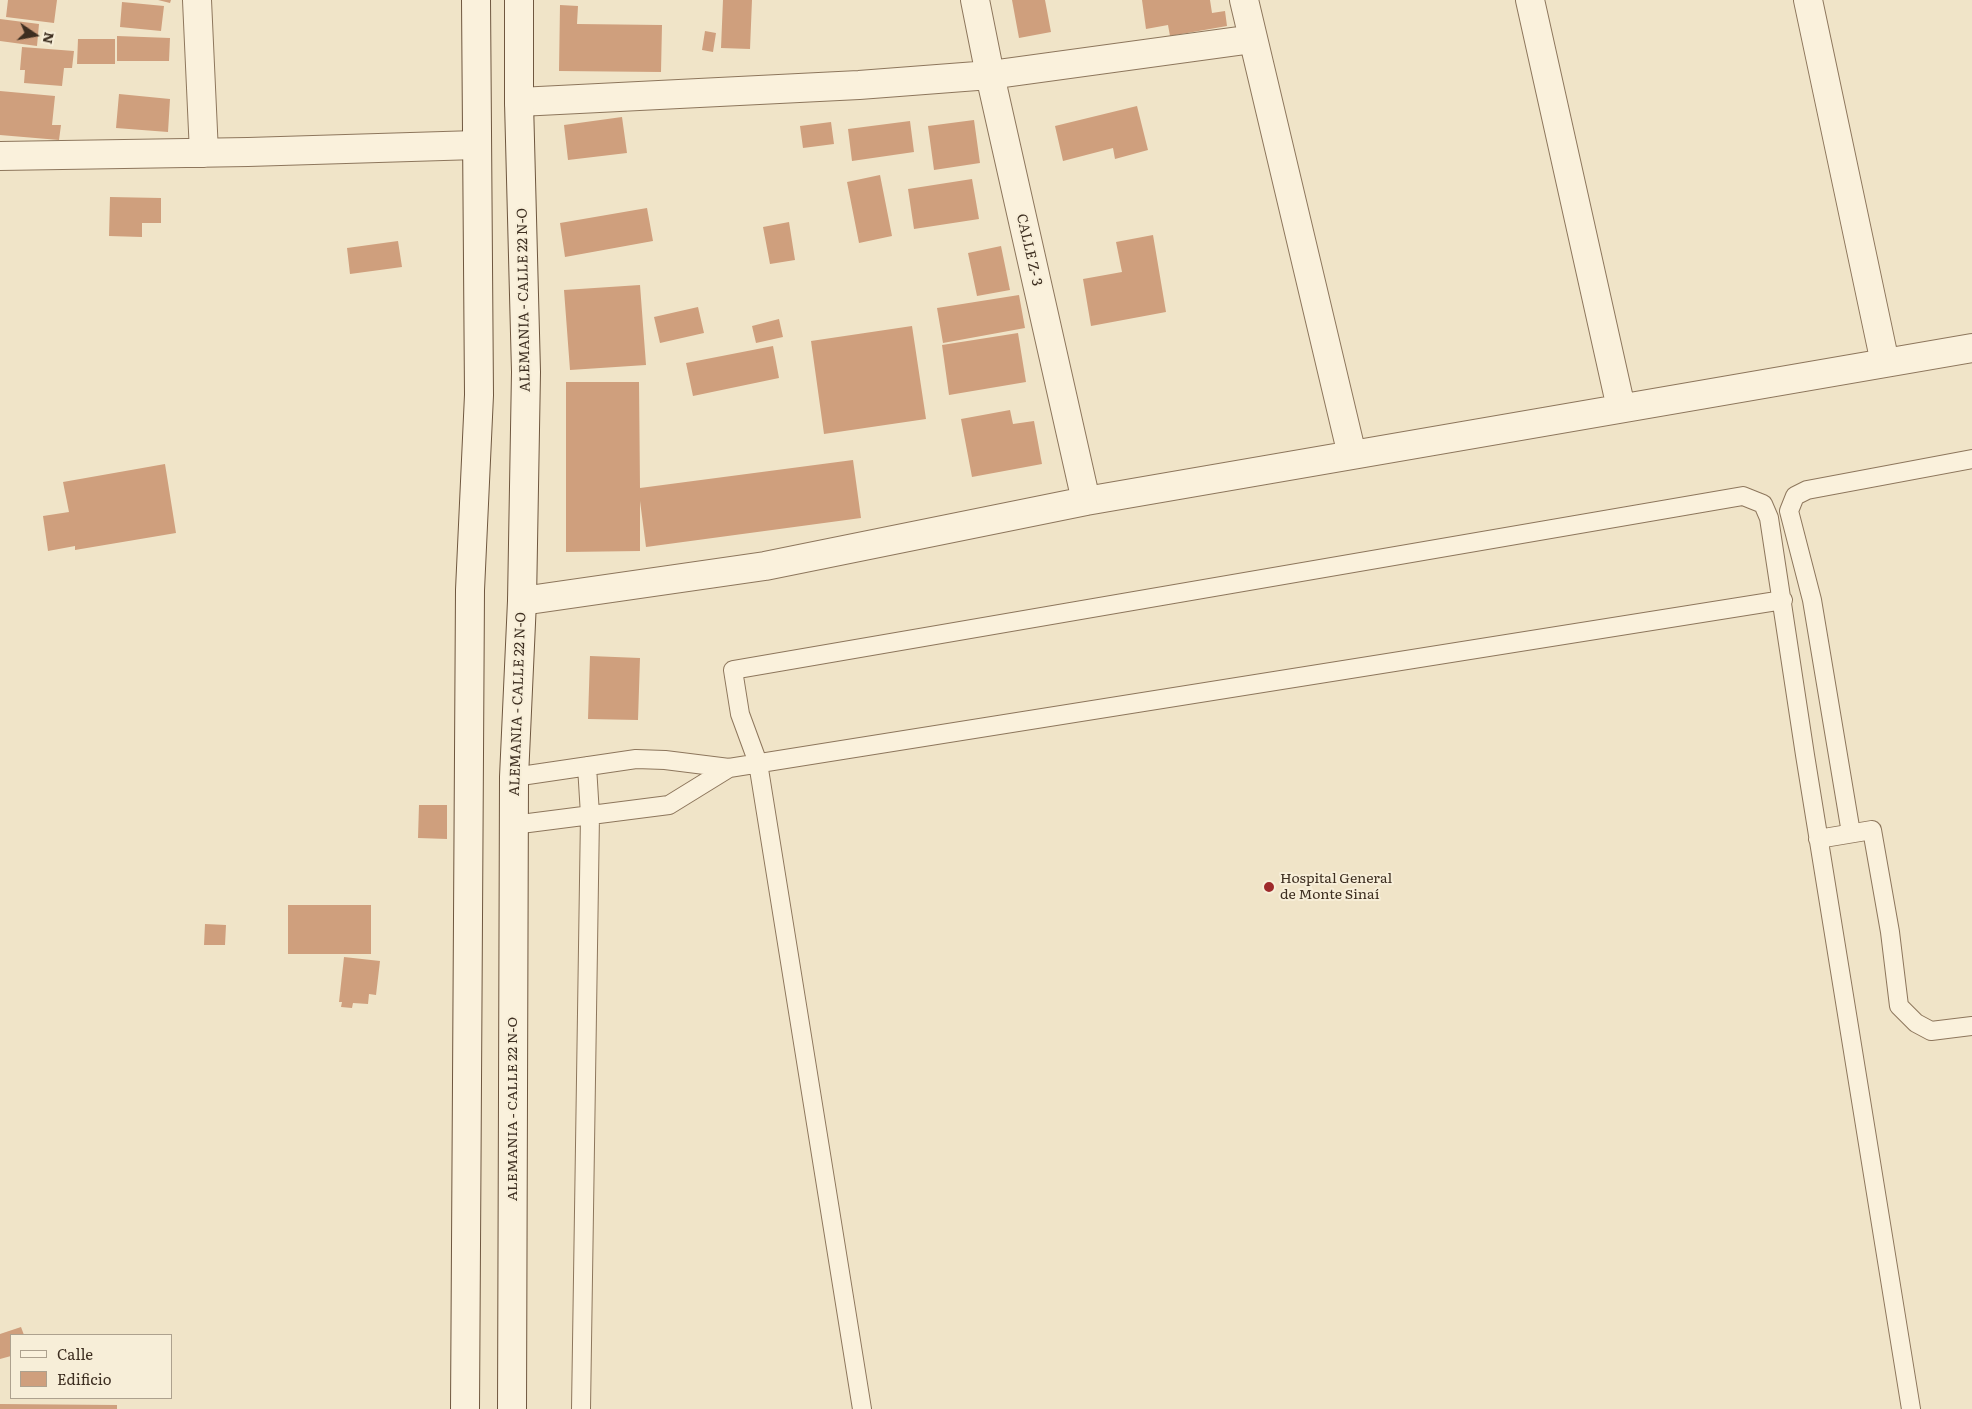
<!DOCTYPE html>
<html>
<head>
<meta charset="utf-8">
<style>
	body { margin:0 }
	#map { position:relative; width:1972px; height:1409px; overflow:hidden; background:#f0e4c8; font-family:Literata,serif }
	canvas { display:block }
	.legend { position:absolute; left:10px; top:1334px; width:162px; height:65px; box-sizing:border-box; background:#f7eed8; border:1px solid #ada18e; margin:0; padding:6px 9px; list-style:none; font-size:15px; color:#3d2e20 }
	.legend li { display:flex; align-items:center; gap:10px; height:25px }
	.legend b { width:25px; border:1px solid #ada18e }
	.north { position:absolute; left:10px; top:10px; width:50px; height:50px; -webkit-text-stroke:4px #f7eed8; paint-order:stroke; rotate:102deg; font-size:14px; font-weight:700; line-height:20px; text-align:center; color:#3d2e20 }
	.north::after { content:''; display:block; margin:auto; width:18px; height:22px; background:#3d2e20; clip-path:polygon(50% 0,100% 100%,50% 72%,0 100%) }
</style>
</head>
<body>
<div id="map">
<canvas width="1972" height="1409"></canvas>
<ul class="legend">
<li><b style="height:6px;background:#faf1dc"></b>Calle</li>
<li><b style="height:14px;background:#cf9f7d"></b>Edificio</li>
</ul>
<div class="north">N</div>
</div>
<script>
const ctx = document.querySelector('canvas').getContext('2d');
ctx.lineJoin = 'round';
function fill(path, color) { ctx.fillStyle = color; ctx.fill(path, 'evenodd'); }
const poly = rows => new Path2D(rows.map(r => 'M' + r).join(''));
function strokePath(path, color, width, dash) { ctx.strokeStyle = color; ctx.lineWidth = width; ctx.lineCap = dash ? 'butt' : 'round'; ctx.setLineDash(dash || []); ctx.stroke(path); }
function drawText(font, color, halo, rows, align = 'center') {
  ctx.font = font + ' Literata,serif'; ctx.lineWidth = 4; ctx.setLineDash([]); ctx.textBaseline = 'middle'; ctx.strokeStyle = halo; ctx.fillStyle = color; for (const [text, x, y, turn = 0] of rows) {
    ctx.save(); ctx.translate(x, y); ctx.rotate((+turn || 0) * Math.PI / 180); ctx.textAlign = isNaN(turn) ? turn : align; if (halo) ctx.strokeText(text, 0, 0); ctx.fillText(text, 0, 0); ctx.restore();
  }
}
const building = poly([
	[8,0,57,0,54,23,6,17],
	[158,0,171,0,170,3],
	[723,0,752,0,750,49,721,48],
	[1012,0,1045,0,1051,32,1019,38],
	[1142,0,1210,0,1212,13,1225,11,1227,26,1170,36,1168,25,1146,29],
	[122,2,164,6,161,31,120,27],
	[560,5,578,6,577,24,662,25,661,72,559,71],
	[0,19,39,24,37,46,0,41],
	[705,31,716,33,713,52,702,50],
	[117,36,170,38,169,61,117,61],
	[78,39,115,39,115,64,77,64],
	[22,47,74,51,72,68,64,68,62,86,24,83,25,70,20,70],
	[0,91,55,96,52,125,61,125,59,140,0,135],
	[119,94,170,99,168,132,116,128],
	[1137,106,1148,150,1115,159,1113,148,1063,161,1055,126],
	[622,117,627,153,568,160,564,125],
	[974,120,980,163,934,170,928,126],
	[910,121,914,152,852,161,848,129],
	[831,122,834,144,803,148,800,126],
	[880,175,892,236,859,243,847,182],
	[972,179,979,219,914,229,908,189],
	[110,197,161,198,161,223,142,223,142,237,109,236],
	[647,208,653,241,565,257,560,223],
	[789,222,795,260,770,264,763,227],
	[1153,235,1166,312,1091,326,1083,279,1122,272,1116,242],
	[398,241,402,267,350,274,347,248],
	[1001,246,1010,290,977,296,968,253],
	[640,285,646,365,570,370,564,290],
	[1019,295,1025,328,943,343,937,308],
	[698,307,704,333,660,343,654,317],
	[779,319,783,337,756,343,752,326],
	[912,326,926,419,824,434,811,341],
	[1018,333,1026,382,949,395,942,345],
	[773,346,779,378,693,396,686,363],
	[566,382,639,382,640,488,853,460,861,518,646,547,640,501,640,551,566,552],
	[1010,410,1013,424,1034,421,1042,464,972,477,961,419],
	[165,464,176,533,75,550,75,546,48,551,43,516,69,512,63,482],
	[590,656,640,658,638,720,588,719],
	[419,805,447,805,447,839,418,838],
	[288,905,371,905,371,954,288,954],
	[205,924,226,925,225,945,204,945],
	[344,957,380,961,376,995,369,994,368,1004,353,1003,352,1008,341,1007,342,1002,339,1002],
	[21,1327,24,1335,11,1335,11,1356,0,1359,0,1334],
	[0,1404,117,1405,117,1409,0,1409]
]);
const lane = poly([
	[514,777,636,759,665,760,729,768,1783,600],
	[513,825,669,805,729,768],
	[1851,833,1812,600,1789,511,1795,496,1807,490,1972,459],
	[1818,839,1872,830,1890,932,1899,1006,1916,1023,1931,1031,1972,1026],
	[581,1409,590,815,587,766],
	[862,1409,758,763,740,714,733,670,1743,496,1763,504,1769,518,1805,755,1911,1409]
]);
const street = poly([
	[197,0,204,153],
	[975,0,990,75,1086,501],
	[1244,0,1352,455],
	[1530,0,1621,408],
	[1808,0,1885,363],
	[519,102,859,85,990,75,1253,39],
	[0,156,248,152,476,145],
	[522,601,765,566,1086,501,1972,348]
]);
const secondary = poly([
	[465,1409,470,590,479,395,476,0],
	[512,1409,514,777,522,601,526,372,519,102,519,0]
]);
const markers = [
	[1269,887,6,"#9e2a2b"]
];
const streetNames = [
	["CALLE Z- 3",1029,250,77],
	["ALEMANIA - CALLE 22 N-O",524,300,-91],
	["ALEMANIA - CALLE 22 N-O",518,704,-88],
	["ALEMANIA - CALLE 22 N-O",513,1109,-90]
];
const poiNames = [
	["Hospital General",1280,879],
	["de Monte Sinaí",1280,895]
];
fill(building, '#cf9f7d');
strokePath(lane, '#8d765c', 20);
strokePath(street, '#8d765c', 30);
strokePath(secondary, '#6f573f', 30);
strokePath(lane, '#faf1dc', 18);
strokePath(street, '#faf1dc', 28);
strokePath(secondary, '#faf1dc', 28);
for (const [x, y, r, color] of markers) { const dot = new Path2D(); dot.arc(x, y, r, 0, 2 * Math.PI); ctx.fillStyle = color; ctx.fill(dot); strokePath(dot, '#f7eed8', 2); }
drawText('14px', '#3d2e20', '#f7eed8', streetNames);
drawText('14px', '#3d2e20', '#f7eed8', poiNames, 'left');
</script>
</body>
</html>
